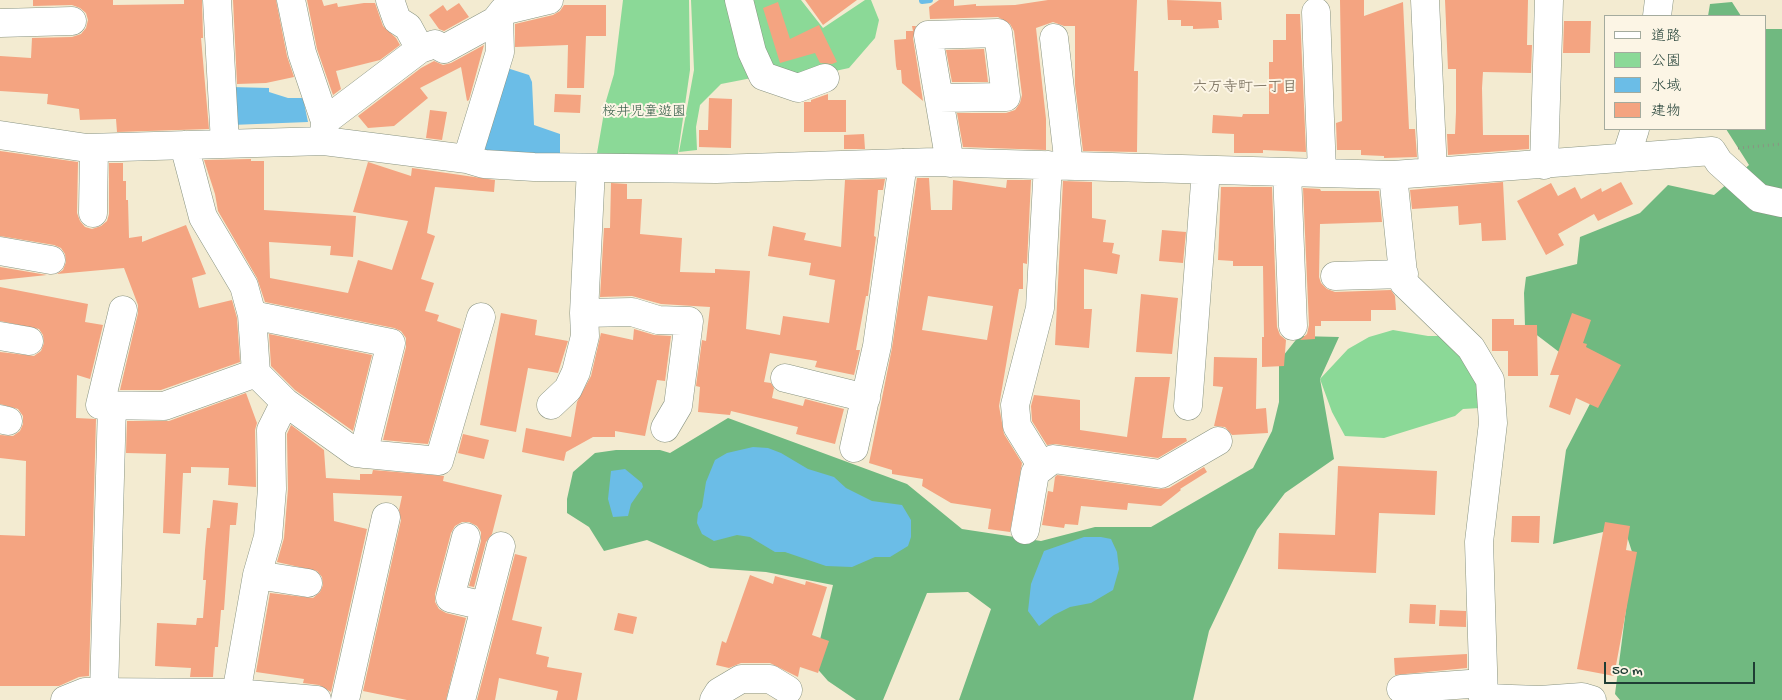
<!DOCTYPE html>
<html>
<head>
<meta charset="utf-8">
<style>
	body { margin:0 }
	#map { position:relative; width:1782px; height:700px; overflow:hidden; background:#f3ebd1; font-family:"Gochi Hand","Klee One",sans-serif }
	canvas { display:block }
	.legend { position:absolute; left:1604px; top:15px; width:162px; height:115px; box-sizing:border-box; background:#fcf5e5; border:1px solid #a4ab9e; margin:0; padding:6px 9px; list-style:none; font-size:15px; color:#1f3d34 }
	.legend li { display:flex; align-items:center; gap:10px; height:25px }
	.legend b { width:25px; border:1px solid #a4ab9e }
	.scale { position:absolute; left:1604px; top:662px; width:151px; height:22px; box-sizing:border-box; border:2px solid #1f3d34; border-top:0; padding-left:6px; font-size:15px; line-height:18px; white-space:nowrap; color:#1f3d34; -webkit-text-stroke:4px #fcf5e5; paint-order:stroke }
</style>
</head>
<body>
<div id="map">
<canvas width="1782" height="700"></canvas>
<ul class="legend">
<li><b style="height:6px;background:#fff"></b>道路</li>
<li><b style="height:14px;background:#8bd997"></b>公園</li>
<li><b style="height:14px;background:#6bbde7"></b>水域</li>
<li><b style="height:14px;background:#f4a481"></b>建物</li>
</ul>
<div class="scale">50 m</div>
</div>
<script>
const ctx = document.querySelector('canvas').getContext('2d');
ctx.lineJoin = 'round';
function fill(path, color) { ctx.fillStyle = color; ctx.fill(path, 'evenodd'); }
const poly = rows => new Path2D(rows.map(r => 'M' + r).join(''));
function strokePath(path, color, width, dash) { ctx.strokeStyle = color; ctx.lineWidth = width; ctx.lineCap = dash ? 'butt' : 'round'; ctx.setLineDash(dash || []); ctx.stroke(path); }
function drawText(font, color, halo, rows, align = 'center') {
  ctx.font = font + ' "Gochi Hand","Klee One",sans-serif'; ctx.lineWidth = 4; ctx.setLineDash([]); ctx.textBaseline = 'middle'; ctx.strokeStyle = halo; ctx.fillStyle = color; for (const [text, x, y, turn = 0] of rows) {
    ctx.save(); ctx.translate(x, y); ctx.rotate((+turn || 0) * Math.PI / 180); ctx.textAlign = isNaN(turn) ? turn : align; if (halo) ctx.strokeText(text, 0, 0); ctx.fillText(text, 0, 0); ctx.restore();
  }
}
const green = poly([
	[623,0,689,0,690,70,677,160,596,159,606,101,614,74],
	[691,0,734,0,757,77,721,84,700,105,696,127,697,150,679,152,694,70],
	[744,0,801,0,823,28,865,0,871,0,879,20,875,38,849,68,821,74,799,82,765,71],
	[1393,330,1428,336,1442,336,1458,349,1477,378,1480,408,1463,409,1455,416,1384,438,1345,436,1332,412,1320,379,1348,349,1369,337]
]);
const forest = poly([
	[1732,2,1741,16,1708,16,1710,4],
	[1766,29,1782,29,1782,700,1620,700,1615,694,1633,555,1624,527,1553,544,1566,450,1594,396,1584,371,1525,326,1524,293,1526,277,1577,264,1580,237,1640,213,1668,185,1714,195,1749,165,1726,129,1766,129],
	[1299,336,1339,337,1320,379,1334,459,1285,493,1257,530,1209,631,1193,700,959,700,991,609,968,592,927,593,883,700,856,700,828,681,814,665,833,585,766,572,710,568,647,540,604,551,589,527,567,513,567,499,573,472,595,453,616,450,660,450,670,453,728,418,907,484,962,529,1041,541,1095,527,1151,527,1253,468,1272,431,1279,402,1279,361]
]);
const water = poly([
	[507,68,529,75,532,82,534,125,560,134,560,154,482,157],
	[231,87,269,88,269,92,288,98,303,98,308,122,231,125],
	[753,447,768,448,781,453,808,469,834,477,846,488,872,501,902,505,911,520,911,537,908,546,890,557,875,557,852,567,826,566,785,552,775,552,750,537,737,535,714,541,702,534,697,523,698,513,702,507,706,482,715,460,727,453],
	[625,469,642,483,643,487,631,504,628,516,613,517,608,499,611,471],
	[1084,537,1101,537,1111,539,1117,552,1119,569,1113,590,1091,603,1070,607,1054,615,1039,626,1028,611,1031,584,1044,551]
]);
const stream = poly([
	[922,1,930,0]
]);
const building = poly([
	[33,0,113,0,113,5,184,4,184,0,202,0,203,38,201,38,209,129,117,132,116,119,80,120,79,109,47,104,48,94,0,91,0,56,31,58,32,38,72,37,81,34,86,28,88,20,86,13,80,8,72,5,33,6],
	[233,0,276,0,287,56,294,77,266,83,237,84],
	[307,0,322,0,324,6,337,3,338,7,364,3,375,3,383,26,396,38,400,45,380,60,336,71,341,89,333,95,317,49],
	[805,0,857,0,823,25],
	[939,0,954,0,954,6,976,4,976,6,1015,5,1048,0,1137,0,1134,71,1138,71,1137,152,1083,151,1075,85,1075,26,1064,26,1053,22,1036,28,1046,119,1046,150,963,147,957,113,1006,113,1015,110,1020,103,1022,95,1014,31,1010,24,998,17,930,19,929,7],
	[1167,0,1221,2,1222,20,1218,20,1219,28,1193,29,1193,26,1181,26,1181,20,1168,20],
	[1340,0,1364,0,1364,16,1403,2,1409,129,1415,129,1417,157,1384,158,1384,156,1361,155,1361,150,1337,150,1336,123,1342,121],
	[1445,0,1528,0,1527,45,1532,45,1531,73,1483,72,1482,88,1483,135,1529,135,1529,149,1448,155,1447,134,1455,134,1456,112,1456,69,1448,69],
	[778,2,790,39,819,25,837,62,832,64,820,63,815,53,780,63,763,8],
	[459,3,469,17,444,31,439,29,429,15,443,5,447,11],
	[564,5,606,5,606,36,586,36,584,88,567,88,568,45,515,47,515,24,553,15,560,11],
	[1286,14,1300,14,1306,152,1263,150,1263,153,1234,153,1234,134,1212,133,1213,115,1242,117,1243,114,1269,114,1269,62,1273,62,1273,40,1286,40],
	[1564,21,1591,21,1590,53,1563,53],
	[912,26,916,26,913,38,923,101,902,83,901,70,897,70,896,66,894,40,906,39,906,31,913,31],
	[484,45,469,100,467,101,461,67,420,88,428,98,394,126,368,128,358,116,421,68,434,61,443,65,451,63],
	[984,49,988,82,952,82,946,50],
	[555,94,581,95,580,113,554,112],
	[828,94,828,100,846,100,846,132,804,132,804,102,811,102,811,100],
	[709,98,732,99,731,148,699,147,699,130,708,130],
	[430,110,447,112,442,140,426,138],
	[864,134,865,149,844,149,844,135],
	[0,151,78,162,77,213,80,221,85,227,92,229,101,226,107,221,109,214,109,163,123,163,123,181,126,181,126,200,128,200,129,238,142,236,142,242,186,225,206,274,192,278,199,308,232,300,237,318,240,362,161,390,120,390,138,313,138,305,124,268,57,274,63,270,66,262,65,254,61,248,54,245,0,236],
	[251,159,251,161,264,161,264,210,356,216,353,257,330,255,331,246,269,242,270,278,348,293,358,260,392,270,408,221,353,212,368,162,411,176,412,168,495,180,494,192,435,187,427,233,435,236,421,279,434,283,425,311,439,315,437,321,461,329,428,444,383,440,406,347,406,338,401,331,394,328,265,302,257,278,218,211,215,194,204,160],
	[917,178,929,178,931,210,952,210,953,180,1006,188,1007,180,1031,180,1027,264,1023,263,1023,289,1019,289,999,406,1004,434,1022,463,1010,532,988,529,991,509,951,503,922,486,923,479,892,474,892,470,869,463,892,348],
	[928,296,993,306,987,340,922,330],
	[885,179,883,190,878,190,874,236,876,237,868,296,866,296,856,350,860,350,854,375,815,367,817,361,770,353,764,382,771,383,774,388,772,398,803,406,805,399,844,409,835,444,796,434,798,427,731,411,730,415,698,412,700,387,696,386,702,340,706,341,710,307,661,304,632,296,600,297,604,228,610,228,611,183,627,184,627,199,642,199,640,234,682,238,680,272,715,273,715,269,750,271,746,329,780,335,783,316,829,323,835,280,809,275,811,263,768,256,773,226,806,233,804,240,841,247,845,180],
	[1063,181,1092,182,1092,218,1106,220,1103,242,1114,243,1112,253,1120,255,1117,274,1084,269,1084,309,1092,309,1089,348,1055,345],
	[1503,182,1506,240,1482,241,1481,223,1459,225,1458,206,1412,209,1410,190],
	[1621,182,1633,204,1598,221,1594,214,1558,234,1564,245,1546,255,1517,201,1551,183,1558,196,1575,187,1581,199,1601,188,1602,192],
	[1221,187,1272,187,1277,327,1280,335,1286,340,1284,366,1262,367,1262,337,1264,337,1263,266,1233,266,1233,261,1218,260],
	[1303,188,1320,189,1321,191,1379,191,1382,222,1320,224,1319,277,1321,283,1327,289,1335,292,1391,290,1395,296,1396,310,1371,310,1371,321,1321,321,1321,326,1315,326,1315,339,1300,340,1307,334,1309,325],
	[1162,230,1186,232,1183,263,1159,261],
	[0,267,47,275,0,280],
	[0,287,88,304,85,322,103,325,90,379,77,375,76,418,96,419,89,676,79,677,59,686,0,686,0,535,25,536,26,461,0,458,0,435,13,436,20,431,23,424,23,416,18,409,0,404,0,352,34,356,41,351,44,343,43,335,39,329,0,321],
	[1141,294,1178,298,1172,354,1136,352],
	[501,313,537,320,535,335,568,341,558,373,528,368,516,432,480,425],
	[1572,313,1591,320,1583,343,1587,344,1586,347,1621,365,1598,408,1576,398,1570,415,1549,407,1559,375,1550,375],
	[1492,319,1514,319,1514,325,1537,325,1538,376,1508,376,1508,351,1492,351],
	[634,329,654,335,671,336,665,381,657,380,645,436,615,431,615,437,593,437,566,452,564,461,522,452,526,428,571,437,577,402,591,376,601,333,633,340],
	[269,334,372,355,353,431,295,390,271,366],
	[1214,357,1257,358,1256,409,1266,408,1268,433,1232,435,1225,427,1214,426,1223,387,1213,386],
	[1135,377,1170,377,1162,438,1186,438,1187,441,1158,458,1055,444,1047,445,1032,421,1031,406,1034,395,1080,400,1080,430,1127,437],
	[246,393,257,423,255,430,256,487,228,485,229,468,191,467,191,473,183,473,180,534,163,533,166,454,126,453,127,421,169,421],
	[291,425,324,450,326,478,360,480,360,474,372,474,373,470,444,476,443,481,502,495,492,534,486,542,474,587,469,586,481,541,481,532,477,526,469,522,462,522,455,526,451,533,435,594,435,602,439,609,446,613,466,618,446,700,407,700,363,691,401,520,399,510,402,496,333,493,334,521,367,529,331,692,319,685,303,683,304,679,256,672,270,593,313,598,320,592,323,585,322,577,317,571,277,562,284,538,288,489,287,434],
	[463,434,489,440,484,459,458,453],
	[1338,466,1437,471,1435,515,1379,513,1376,573,1278,569,1279,533,1335,535],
	[1204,467,1207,472,1180,489,1181,490,1161,506,1128,503,1127,510,1081,506,1078,525,1065,524,1064,528,1042,525,1048,491,1053,492,1055,477,1057,475,1159,489,1169,488],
	[213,500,238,503,236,525,230,525,224,610,221,610,218,647,215,647,213,677,190,677,191,668,155,666,157,623,196,625,197,618,203,618,206,580,203,580,205,550,207,528,210,528],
	[1512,516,1540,516,1539,543,1511,542],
	[1605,522,1630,526,1626,550,1637,552,1614,676,1577,669],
	[515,554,527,557,512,620,542,627,536,654,549,657,547,667,582,673,577,700,556,700,558,691,499,678,495,700,477,700],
	[750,575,773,584,775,576,805,585,806,581,827,587,812,635,829,641,818,673,800,667,798,677,770,663,741,663,729,668,716,665,722,641,726,643],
	[1410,604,1436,605,1435,624,1409,623],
	[1440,610,1466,611,1466,627,1439,626],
	[618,613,637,617,633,634,614,630],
	[1467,654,1467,668,1395,675,1394,658]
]);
const path = poly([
	[1738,148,1782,144]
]);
const minor = poly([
	[217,0,225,143],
	[291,0,302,53,325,121,324,139],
	[739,0,752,52,763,76,798,88,825,78],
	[1425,0,1433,172],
	[1316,12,1322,173],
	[1657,16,1659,0],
	[0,23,72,21],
	[1054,38,1069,166],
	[420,49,435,44,444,49,495,21,503,11,549,0],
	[939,98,1006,97,998,33,928,35,950,163],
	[325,121,420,49,408,27,397,20,390,0],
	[0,135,87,148,324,141,467,159,484,164,534,167,716,169,935,162,1393,175,1712,151,1719,162,1759,198,1782,203],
	[184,145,203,217,244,286,252,315,256,373,285,402,356,453,439,461,481,317],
	[1626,157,1635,129],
	[467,159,500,52,499,16],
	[1544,165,1549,0],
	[591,168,584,313,632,312,658,320,689,321,678,406,665,428],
	[1287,172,1293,326],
	[1393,175,1404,283,1471,348,1490,380,1493,423,1479,542,1484,700],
	[93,213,94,148],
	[0,251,51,260],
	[1335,276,1404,274],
	[123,310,100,405,164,406,256,373],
	[252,315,391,343,363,454],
	[0,336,29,341],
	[785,378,866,398],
	[551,405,568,389,576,372,585,336,584,313],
	[1188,406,1206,170],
	[0,419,8,421],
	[854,448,877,346,903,163],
	[1041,465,1017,426,1015,405,1040,308,1048,165],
	[1025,530,1035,473,1053,459,1161,474,1218,441],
	[466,537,450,598,485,606],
	[257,575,308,583],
	[1401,689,1483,683],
	[104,692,112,405],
	[1483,698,1540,700,1582,697,1592,700],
	[65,700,85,692,236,693,317,700],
	[235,700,257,575,268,537,272,489,271,430,285,402],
	[345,700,386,517],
	[461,700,501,546],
	[714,700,719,692,741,679,770,679,788,690]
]);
const parkNames = [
	["桜井児童遊園",644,113]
];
const neighbourhoodNames = [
	["六万寺町一丁目",1245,89]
];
fill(green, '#8bd997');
fill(forest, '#70b980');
fill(water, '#6bbde7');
strokePath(stream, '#6bbde7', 6);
fill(building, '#f4a481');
strokePath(minor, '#899482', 29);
strokePath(path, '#899482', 3, [1, 4]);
strokePath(minor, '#fff', 28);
drawText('14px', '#355c48', '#fcf5e5', parkNames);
drawText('15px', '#6a614f', '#fcf5e5', neighbourhoodNames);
</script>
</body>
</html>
